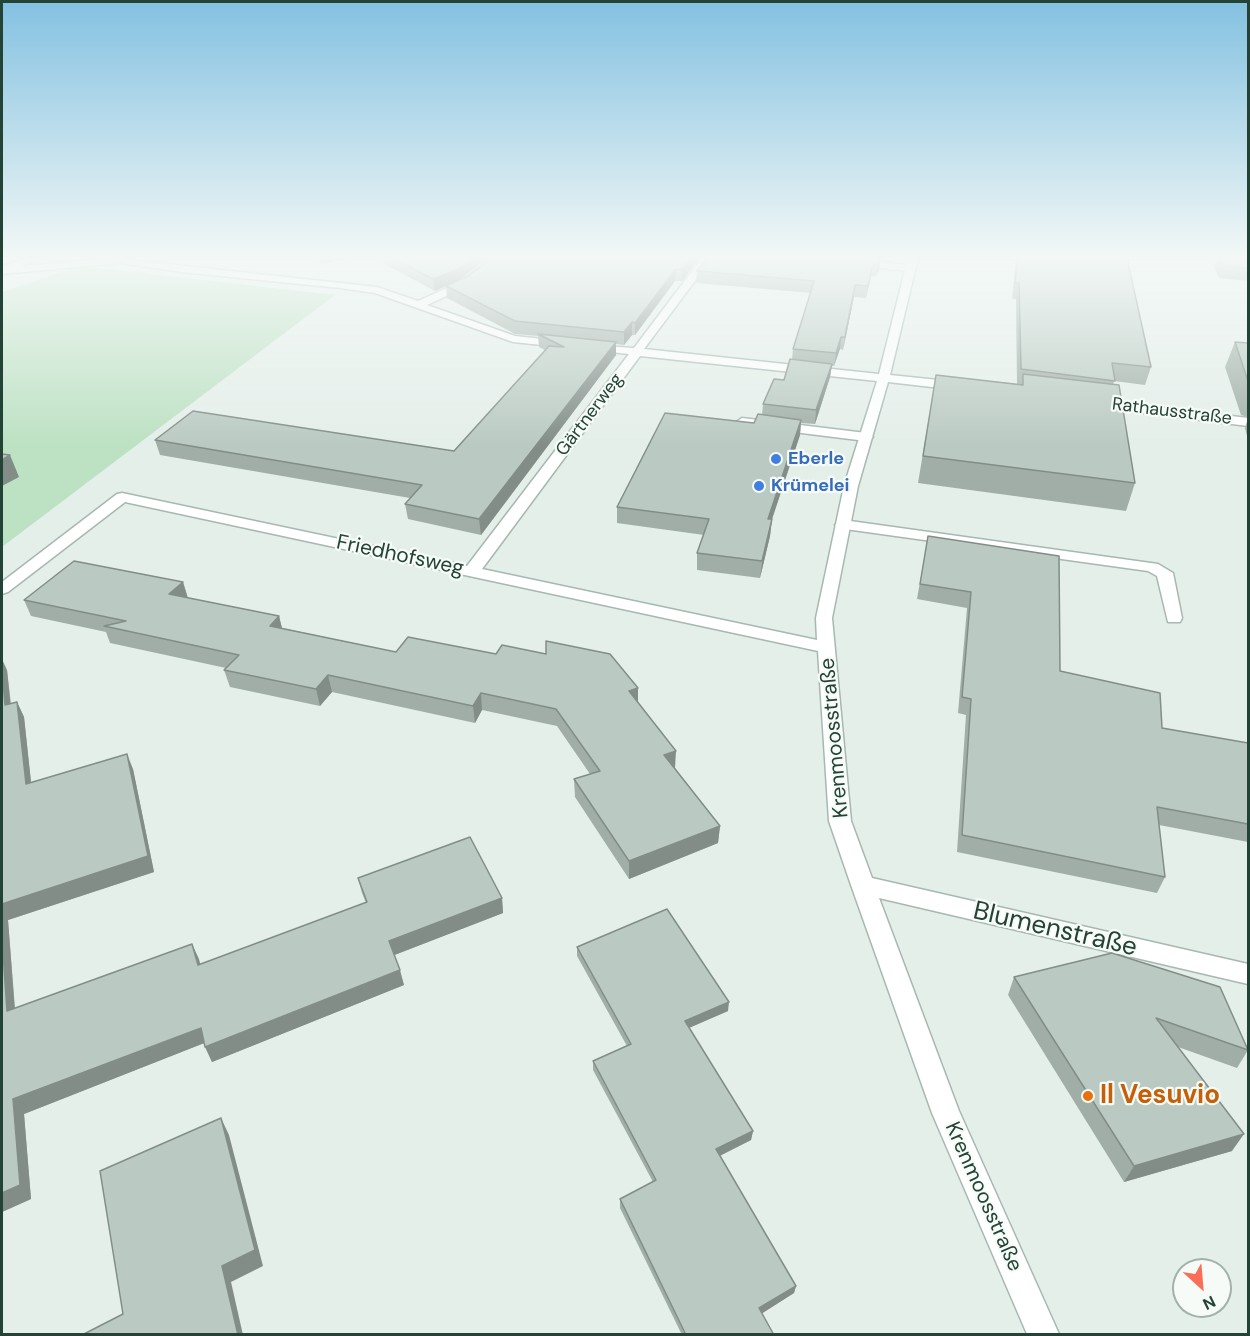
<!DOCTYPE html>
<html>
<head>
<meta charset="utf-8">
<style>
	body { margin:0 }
	#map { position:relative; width:1250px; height:1336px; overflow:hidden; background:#e5efea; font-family:"DM Sans",sans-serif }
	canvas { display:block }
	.frame { position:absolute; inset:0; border:3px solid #234337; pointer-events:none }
	.north { position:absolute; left:1172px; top:1258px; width:60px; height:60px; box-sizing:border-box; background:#f7fbf8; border:2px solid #a2b1ab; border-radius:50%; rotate:154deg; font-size:16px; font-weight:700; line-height:24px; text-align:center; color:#234337 }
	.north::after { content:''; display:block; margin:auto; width:21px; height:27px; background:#fa6e58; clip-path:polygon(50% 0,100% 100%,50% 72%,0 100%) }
</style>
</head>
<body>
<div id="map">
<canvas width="1250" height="1336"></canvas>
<div class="frame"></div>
<div class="north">N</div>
</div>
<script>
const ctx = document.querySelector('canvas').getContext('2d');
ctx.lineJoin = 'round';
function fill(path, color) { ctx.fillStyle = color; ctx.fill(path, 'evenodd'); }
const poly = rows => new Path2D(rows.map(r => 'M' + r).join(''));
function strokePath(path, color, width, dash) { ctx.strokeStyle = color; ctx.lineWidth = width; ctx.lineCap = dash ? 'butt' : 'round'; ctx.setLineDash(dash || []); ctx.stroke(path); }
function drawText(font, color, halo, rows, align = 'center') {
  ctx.font = font + ' "DM Sans",sans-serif'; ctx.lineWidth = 4.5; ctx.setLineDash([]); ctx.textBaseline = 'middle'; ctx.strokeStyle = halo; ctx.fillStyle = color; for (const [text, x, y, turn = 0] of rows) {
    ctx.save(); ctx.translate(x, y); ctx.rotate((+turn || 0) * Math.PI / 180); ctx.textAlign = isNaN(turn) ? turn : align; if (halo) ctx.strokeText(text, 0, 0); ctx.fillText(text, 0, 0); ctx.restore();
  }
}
const green = poly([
	[80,266,335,295,2,547,2,292]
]);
const lane = poly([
	[803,258,836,258,910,265,915,268,910,271,808,261,803,258],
	[742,418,866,433,873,437,866,441,737,425,736,422,742,418],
	[843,520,1158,564,1173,573,1182,618,1180,622,1168,622,1157,576,1148,571,838,528,835,525,843,520]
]);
const street = poly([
	[113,258,377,287,418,301,460,282,492,258,503,258,468,286,427,305,515,336,561,341,567,344,561,347,513,342,375,293,340,288,181,272,121,263,2,274,2,268,113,258],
	[702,258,712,258,644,349,879,374,908,258,918,258,890,375,958,382,964,386,958,390,888,382,858,486,832,618,851,821,872,878,1248,964,1248,984,879,898,959,1111,1059,1334,1027,1334,932,1113,851,885,829,821,818,651,125,502,8,592,2,594,2,582,117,494,122,493,467,566,629,354,592,350,586,347,588,345,634,348,702,258],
	[640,356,877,381,844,486,816,618,817,640,482,569,640,356],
	[1098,400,1248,418,1248,426,1094,407,1092,404,1098,400]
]);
const secondary = poly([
	[29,258,44,258,2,272,2,266,29,258]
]);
const wall = poly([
	[309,258,349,258,321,264],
	[373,258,488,258,459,280,435,291],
	[492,258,699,258,682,281,675,281,635,335,632,335,624,345,616,344,616,355,481,535,408,519,405,504,410,498,160,455,155,440,454,451,545,350,539,347,538,336,515,334,447,298,446,286,468,276],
	[707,258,883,258,882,260,880,260,879,270,876,276,871,276,866,298,854,297,843,350,840,349,834,366,832,366,830,377,815,424,801,423,800,435,772,519,770,536,760,578,697,570,697,553,704,535,617,523,617,507,754,423,762,415,763,404,784,380,792,359,793,349,811,293,696,283,697,271],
	[1016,258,1127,258,1151,367,1145,385,1114,381,1113,385,1135,483,1126,511,918,483,936,375,1017,384,1016,299,1012,299],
	[1210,258,1248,258,1248,281,1219,278],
	[1235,342,1248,343,1248,417,1241,415,1225,367],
	[1248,418,1248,440,1245,428],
	[928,536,1060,671,1162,728,1248,743,1248,842,1159,825,1165,877,1157,893,957,852,966,715,958,713,967,608,917,599],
	[183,582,188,598,279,616,282,628,396,652,638,688,638,702,675,768,720,826,718,843,629,879,575,797,574,779,590,774,557,726,482,710,475,723,332,692,320,706,230,687,224,670,226,668,110,643,106,632,31,616,24,600],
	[7,670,11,704,17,702,24,717,31,783,133,769,154,872,8,920,15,1008,192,944,200,964,366,903,362,893,358,878,502,898,503,913,394,955,404,985,212,1062,204,1043,24,1114,31,1199,2,1212],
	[577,947,728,1011,689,1028,753,1131,751,1140,720,1156,796,1286,794,1293,762,1313,774,1335,682,1335,620,1208,620,1199,653,1182,593,1070,593,1061,627,1046,577,956],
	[1112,953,1248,1050,1237,1068,1178,1047,1232,1151,1124,1182,1008,995,1014,977]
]);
const shadedWall = poly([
	[320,258,349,258,321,264],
	[472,258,488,258,459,280,435,291,433,279],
	[691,258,699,258,682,281,682,270],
	[880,259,879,270,876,276,878,265],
	[873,264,871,276,866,298,868,286],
	[676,269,675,281,635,335,635,323],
	[855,285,854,297,843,350,845,337],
	[632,322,632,335,624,345,624,332],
	[841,337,840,349,834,366,836,353],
	[616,342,616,355,481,535,479,519],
	[832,364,830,377,815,424,816,410],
	[801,420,800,435,772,519,770,536,760,578,768,519],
	[10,455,19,477,2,486,2,460],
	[183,582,188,599,169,594],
	[279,616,283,633,270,626],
	[2,659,7,670,12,720,5,705,2,669],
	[328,675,332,692,320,706,316,689],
	[638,688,638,705,629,691],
	[481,693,482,710,475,723,473,706],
	[17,702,24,717,33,800,26,784],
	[676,751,675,768,664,772,664,755],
	[127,754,133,769,154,872,8,920,16,1026,7,1011,2,940,2,904],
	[720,826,718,843,629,879,629,861],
	[502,898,503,913,392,956,389,941],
	[192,944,199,959,204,980,198,965],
	[400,970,404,985,212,1062,205,1047],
	[729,1002,728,1011,684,1030,685,1021],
	[201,1028,207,1042,24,1114,31,1199,2,1212,2,1193,13,1099],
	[221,1118,229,1135,263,1266,231,1282,243,1335,238,1335,222,1266],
	[753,1131,751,1140,715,1158,716,1149],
	[1244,1134,1232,1151,1124,1182,1134,1166],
	[796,1286,794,1293,758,1316,759,1308]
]);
const building = poly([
	[392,258,472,258,458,269,433,279,392,258],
	[492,258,691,258,682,270,676,269,635,323,632,322,624,332,515,321,446,286,468,276,492,258],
	[707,258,870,258,880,259,878,265,873,264,868,286,855,285,845,337,841,337,836,353,793,349,814,281,697,271,707,258],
	[1018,258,1127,258,1151,367,1112,363,1115,381,1021,369,1019,283,1015,283,1018,258],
	[1219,258,1248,258,1248,268,1223,266,1219,258],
	[538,334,616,342,479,519,405,504,422,485,155,440,193,411,454,451,549,346,564,347,538,334],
	[1235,342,1248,343,1248,381,1235,342],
	[790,359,832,364,816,410,763,404,774,379,784,380,790,359],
	[1023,374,1119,385,1135,483,923,456,936,375,1023,385,1023,374],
	[665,413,754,423,758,414,801,420,768,519,772,519,762,561,697,553,709,519,617,507,665,413],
	[2,454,10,455,2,460,2,454],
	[928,536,1059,556,1060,671,1160,693,1162,728,1248,743,1248,824,1157,807,1165,877,962,835,971,699,962,697,971,592,920,584,928,536],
	[74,561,183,582,169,594,279,616,270,626,396,652,408,637,496,654,502,645,546,654,546,641,610,654,638,688,629,691,676,751,664,755,720,826,629,861,574,779,600,771,556,709,481,693,473,706,328,675,316,689,224,670,239,655,104,626,126,621,24,600,74,561],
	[2,669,5,705,17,702,26,784,127,754,148,856,2,904,2,669],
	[470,837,502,898,389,941,400,970,205,1047,201,1028,13,1099,20,1185,2,1193,2,940,7,1011,192,944,198,965,367,902,358,878,470,837],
	[667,909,729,1002,685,1021,753,1131,716,1149,796,1286,759,1308,774,1335,686,1335,620,1199,656,1180,593,1061,631,1044,577,947,667,909],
	[1112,953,1220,987,1248,1050,1156,1018,1244,1134,1134,1166,1014,977,1112,953],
	[221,1118,255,1250,222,1266,238,1335,82,1335,123,1314,100,1171,221,1118]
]);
const markers = [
	[776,459,6,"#3f7fe0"],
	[759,486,6,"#3f7fe0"],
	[1088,1096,6,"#e8710a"]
];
const farStreetnames = [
	["Rathausstraße",1172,412,7],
	["Gärtnerweg",590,415,-53]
];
const farShopnames = [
	["Eberle",788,459],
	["Krümelei",771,486]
];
const streetNames = [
	["Friedhofsweg",400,556,12],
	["Krenmoosstraße",835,738,-95],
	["Krenmoosstraße",983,1197,66]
];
const nearStreetnames = [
	["Blumenstraße",1055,930,13]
];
const nearFoodnames = [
	["Il Vesuvio",1100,1096]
];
fill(green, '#bde1c3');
strokePath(lane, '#a7b8b1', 3);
strokePath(street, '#a7b8b1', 3);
strokePath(secondary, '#a3bcb0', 3);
fill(lane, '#fff');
fill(street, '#fff');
fill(secondary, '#fff');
fill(wall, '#a0aea7');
fill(shadedWall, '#828d88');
fill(building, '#bacac2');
strokePath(building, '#828d88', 1.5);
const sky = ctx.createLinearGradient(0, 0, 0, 445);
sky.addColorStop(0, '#83c1e1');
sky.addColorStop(0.58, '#f3f8f6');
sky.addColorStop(1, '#f3f8f600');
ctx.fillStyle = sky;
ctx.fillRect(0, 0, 1250, 445);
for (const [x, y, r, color] of markers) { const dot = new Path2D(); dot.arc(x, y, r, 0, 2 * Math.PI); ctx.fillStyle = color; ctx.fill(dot); strokePath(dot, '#f7fbf8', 2); }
drawText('18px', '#234337', '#f7fbf8', farStreetnames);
drawText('bold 18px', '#366cbe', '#f7fbf8', farShopnames, 'left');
drawText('21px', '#234337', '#f7fbf8', streetNames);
drawText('26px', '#234337', '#f7fbf8', nearStreetnames);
drawText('bold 26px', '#c56008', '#f7fbf8', nearFoodnames, 'left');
</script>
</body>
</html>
